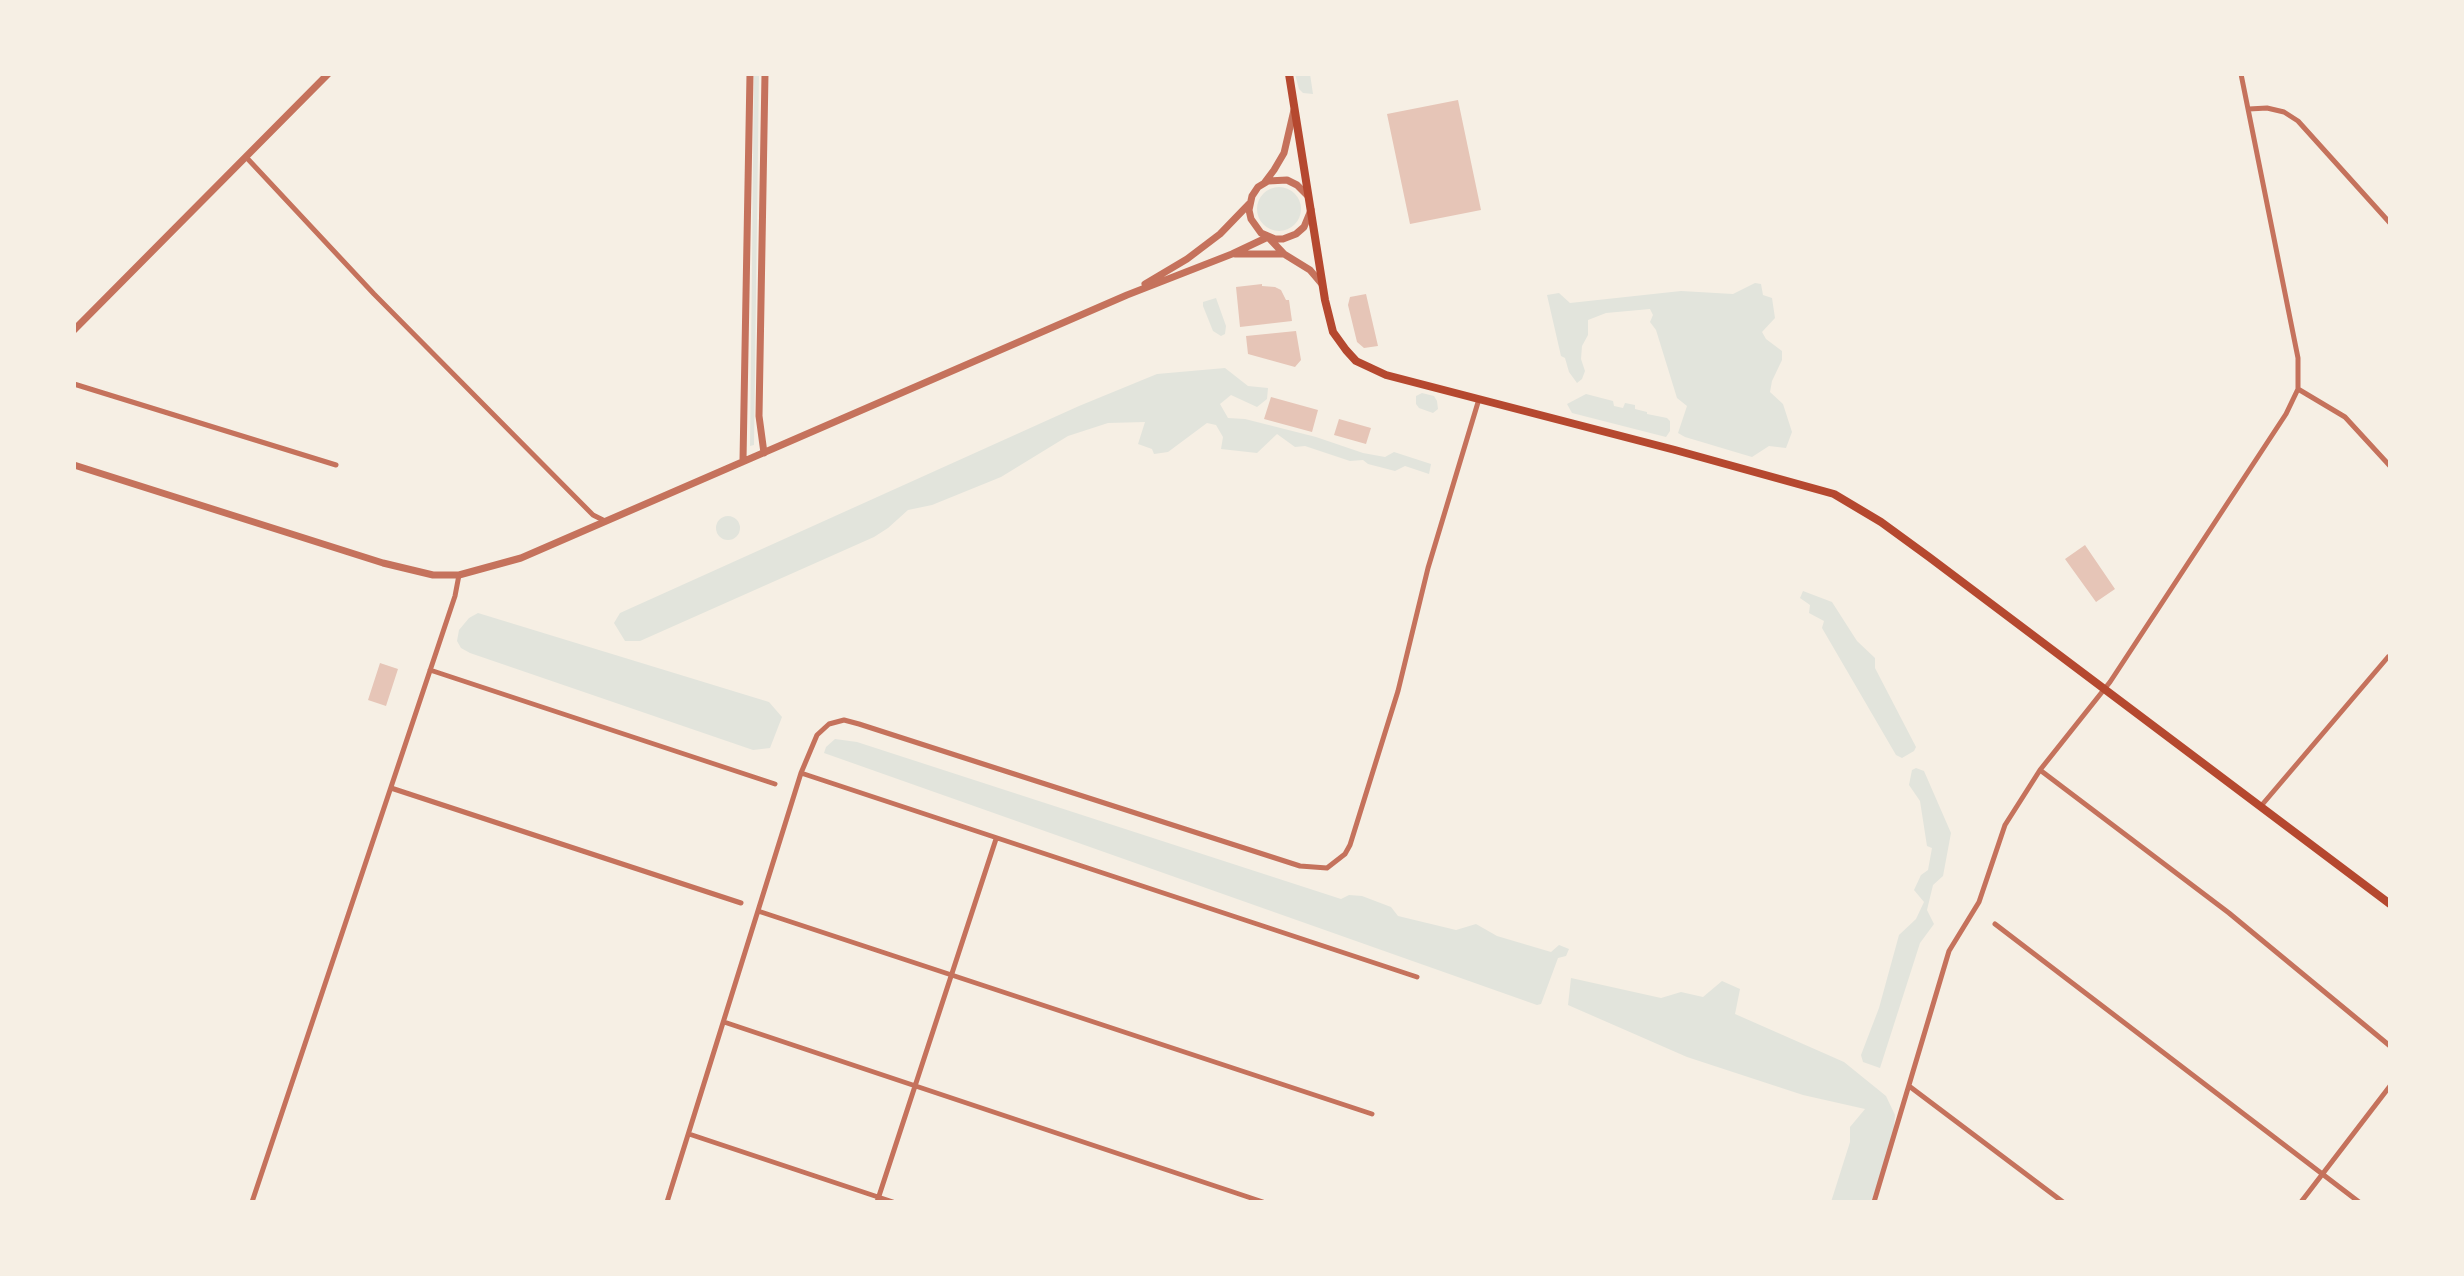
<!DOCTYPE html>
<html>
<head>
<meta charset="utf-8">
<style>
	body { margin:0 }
	#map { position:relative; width:2464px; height:1276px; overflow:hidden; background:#f6efe4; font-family:"Open Sans",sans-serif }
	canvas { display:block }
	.frame { position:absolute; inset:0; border:76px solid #f6efe4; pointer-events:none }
</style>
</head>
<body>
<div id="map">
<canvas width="2464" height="1276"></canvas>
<div class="frame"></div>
</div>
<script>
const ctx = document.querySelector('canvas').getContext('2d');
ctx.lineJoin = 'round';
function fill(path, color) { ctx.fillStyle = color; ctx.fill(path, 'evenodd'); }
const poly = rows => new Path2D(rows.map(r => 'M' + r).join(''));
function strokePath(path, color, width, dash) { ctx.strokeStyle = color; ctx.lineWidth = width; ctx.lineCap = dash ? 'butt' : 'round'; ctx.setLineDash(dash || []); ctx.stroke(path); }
const green = poly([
	[754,74,759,74,754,445,750,446],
	[1295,74,1310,74,1313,94,1303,93,1299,89],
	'1257 209a22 22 0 1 1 44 0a22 22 0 1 1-44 0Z',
	[1755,283,1761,284,1763,295,1772,298,1775,318,1762,332,1766,339,1782,351,1782,360,1772,381,1770,392,1783,404,1792,432,1786,448,1769,446,1752,457,1685,437,1678,433,1687,406,1677,398,1656,330,1650,322,1653,315,1650,309,1606,313,1588,320,1588,335,1582,346,1581,359,1585,371,1582,379,1577,383,1569,372,1565,358,1561,356,1547,295,1559,293,1570,303,1681,291,1733,294],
	[1216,298,1226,326,1225,334,1221,336,1213,331,1203,306,1203,302],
	[1225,368,1248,386,1268,388,1267,399,1257,407,1231,395,1220,404,1228,418,1245,419,1316,437,1363,453,1385,457,1394,452,1431,464,1429,474,1405,466,1395,471,1368,464,1363,460,1350,461,1305,446,1295,447,1277,434,1257,453,1221,449,1223,437,1216,425,1207,423,1168,452,1154,454,1152,449,1138,444,1145,422,1108,423,1068,436,1001,477,932,505,908,510,888,528,874,537,640,641,625,641,614,623,620,613,1079,406,1157,374],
	[1422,393,1434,396,1437,401,1438,409,1433,413,1419,408,1416,404,1416,396],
	[1586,394,1613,401,1614,406,1623,408,1625,403,1635,405,1635,409,1647,412,1647,414,1667,418,1670,421,1670,431,1666,437,1572,413,1567,404],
	'716 528a12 12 0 1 1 24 0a12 12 0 1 1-24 0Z',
	[1803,591,1832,602,1857,641,1875,658,1875,668,1916,747,1914,751,1902,758,1896,755,1822,628,1824,621,1809,613,1810,605,1800,598],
	[478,613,769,702,782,717,770,748,753,750,470,653,461,648,457,641,459,630,469,618],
	[835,739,857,742,1341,899,1349,895,1362,896,1391,907,1398,916,1456,930,1476,924,1497,936,1551,952,1559,945,1569,949,1566,956,1558,958,1541,1004,1537,1005,824,753,826,747],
	[1916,768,1924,771,1951,833,1943,876,1933,885,1927,910,1934,924,1920,943,1880,1068,1863,1062,1861,1055,1879,1008,1899,935,1916,919,1924,902,1914,890,1921,875,1928,870,1932,848,1927,846,1920,801,1909,785,1912,770],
	[1571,978,1661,998,1681,992,1703,997,1722,981,1740,989,1735,1014,1844,1062,1886,1096,1895,1115,1893,1139,1871,1202,1831,1202,1850,1142,1850,1127,1865,1109,1803,1095,1687,1057,1568,1005]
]);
const building = poly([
	[1458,100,1481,210,1410,224,1387,114],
	[1262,284,1262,286,1275,287,1281,290,1286,300,1289,300,1292,321,1240,327,1236,287],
	[1366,294,1378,346,1364,348,1357,342,1348,305,1350,297],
	[1296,331,1301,360,1295,367,1248,354,1246,336],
	[1271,397,1318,410,1312,432,1264,419],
	[1339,419,1371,428,1366,444,1334,435],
	[2085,545,2115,589,2096,602,2065,559],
	[380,663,398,669,386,706,368,700]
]);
const minor = poly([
	[2249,109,2267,108,2284,112,2298,121,2390,223],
	[246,157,374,294,593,515,605,521],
	[74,384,336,465],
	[2298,389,2345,417,2390,466],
	[430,670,775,784],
	[2040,770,2229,913,2390,1046],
	[801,773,1417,977],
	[391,788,741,903],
	[2261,806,2388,657],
	[758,911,1372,1114],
	[1995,924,2359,1202],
	[724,1022,1263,1202],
	[1909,1086,2063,1202],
	[689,1134,893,1202],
	[252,1202,455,596,459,575],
	[667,1202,801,773,817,735,829,724,844,720,859,724,1300,866,1327,868,1345,854,1350,845,1398,691,1428,568,1479,399],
	[877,1202,996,839],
	[1874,1202,1949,951,1979,902,2005,825,2040,770,2110,682,2286,414,2298,389,2298,358,2241,74],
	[2301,1202,2390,1086]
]);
const tertiary = poly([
	[1265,182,1274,170,1284,153,1294,110],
	[1308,196,1297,185,1287,180,1268,181,1258,187,1252,196,1249,210,1251,219,1261,233,1275,239,1283,239,1296,234,1304,227,1311,210],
	[1235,254,1284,254,1310,270,1321,283],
	[1145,284,1187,259,1220,234,1249,204],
	[74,330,328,74],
	[764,453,759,416,765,74],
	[743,460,750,74],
	[74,465,383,563,433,575,459,575,521,558,1127,295,1232,254,1268,237,1284,254]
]);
const secondary = poly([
	[1289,74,1325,300,1333,332,1346,350,1356,361,1386,375,1675,450,1834,494,1881,522,1929,557,2390,904]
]);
fill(green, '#e2e4dc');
fill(building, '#e6c5b7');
strokePath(minor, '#c5725c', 5);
strokePath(tertiary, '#c5725c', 7);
strokePath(secondary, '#b5482f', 8);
</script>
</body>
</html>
